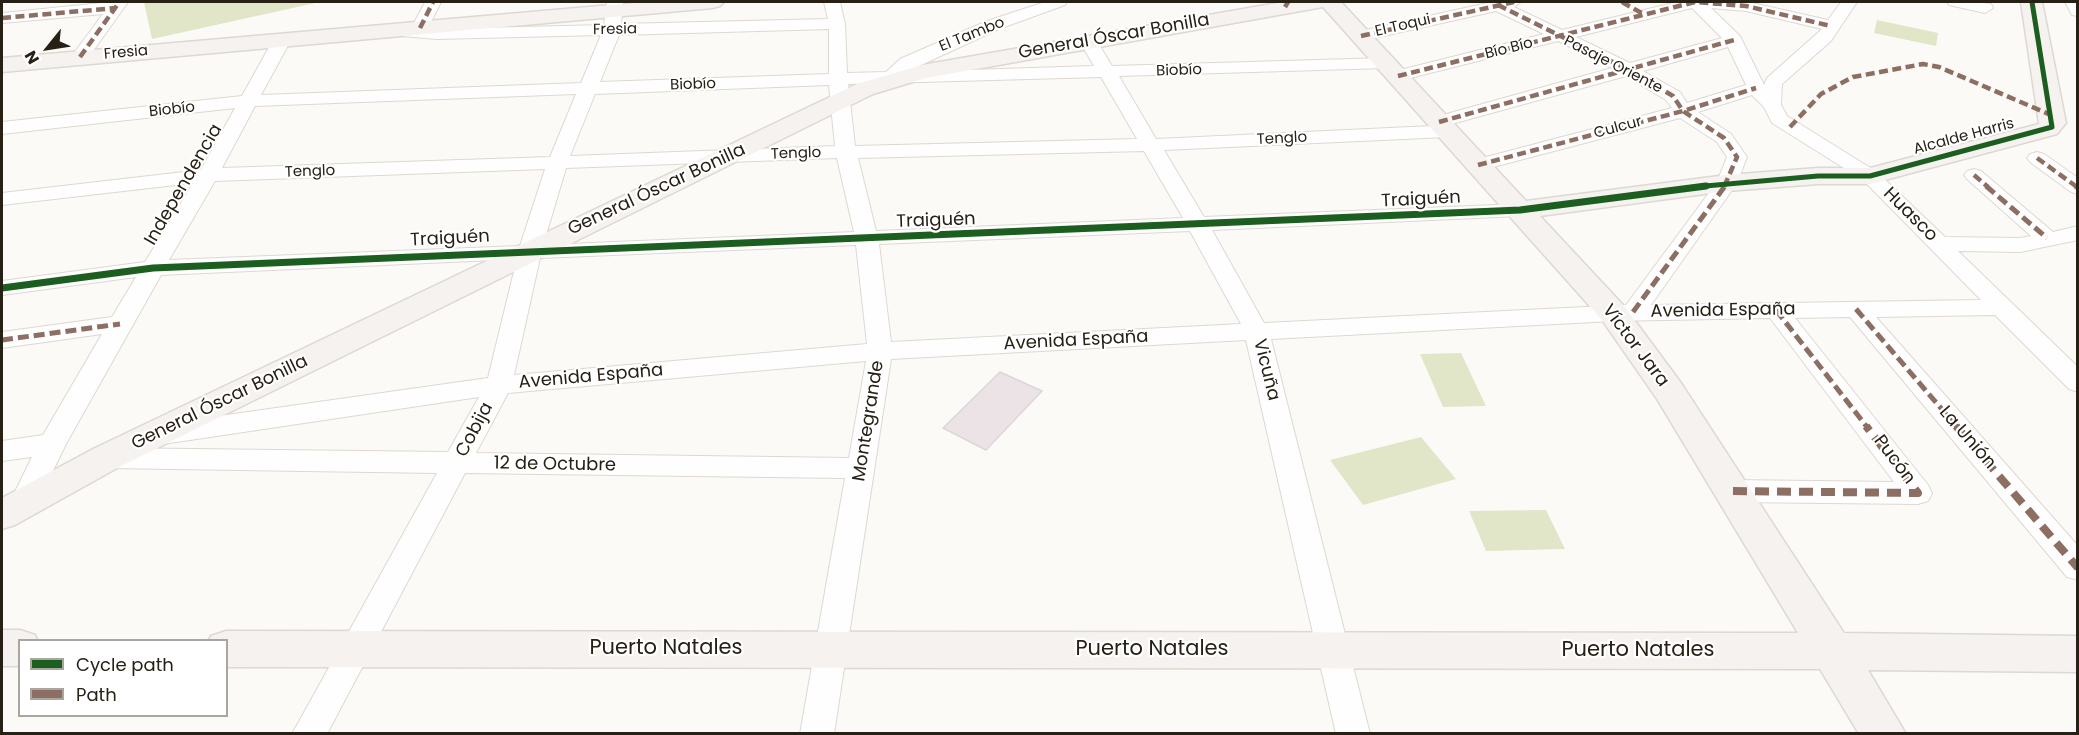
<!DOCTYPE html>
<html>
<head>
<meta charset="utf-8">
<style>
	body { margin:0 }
	#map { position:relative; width:2079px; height:735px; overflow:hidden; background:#fcfaf7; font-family:Poppins,sans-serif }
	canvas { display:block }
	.frame { position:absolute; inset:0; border:3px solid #272015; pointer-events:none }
	.legend { position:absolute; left:18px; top:639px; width:210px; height:78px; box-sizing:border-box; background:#fff; border:2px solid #a9a6a1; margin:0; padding:8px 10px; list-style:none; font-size:18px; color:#272015 }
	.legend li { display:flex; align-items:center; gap:12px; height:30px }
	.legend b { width:30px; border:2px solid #a9a6a1 }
	.north { position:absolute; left:18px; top:18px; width:60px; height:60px; -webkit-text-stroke:4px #fff; paint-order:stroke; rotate:240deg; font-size:16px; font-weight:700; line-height:24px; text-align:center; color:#272015 }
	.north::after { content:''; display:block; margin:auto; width:21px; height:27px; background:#272015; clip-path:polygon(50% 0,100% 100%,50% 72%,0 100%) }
</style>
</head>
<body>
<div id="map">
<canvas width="2079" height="735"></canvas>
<div class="frame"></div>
<ul class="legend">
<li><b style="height:8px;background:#1b5e20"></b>Cycle path</li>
<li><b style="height:8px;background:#8d6e63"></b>Path</li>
</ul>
<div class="north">N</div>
</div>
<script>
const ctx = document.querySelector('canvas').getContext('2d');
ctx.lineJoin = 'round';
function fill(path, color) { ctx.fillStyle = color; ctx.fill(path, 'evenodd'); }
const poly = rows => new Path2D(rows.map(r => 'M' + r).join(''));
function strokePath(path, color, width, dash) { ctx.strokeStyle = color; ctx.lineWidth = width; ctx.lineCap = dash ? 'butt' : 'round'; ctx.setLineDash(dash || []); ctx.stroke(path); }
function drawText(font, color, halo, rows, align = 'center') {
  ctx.font = font + ' Poppins,sans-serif'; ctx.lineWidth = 4.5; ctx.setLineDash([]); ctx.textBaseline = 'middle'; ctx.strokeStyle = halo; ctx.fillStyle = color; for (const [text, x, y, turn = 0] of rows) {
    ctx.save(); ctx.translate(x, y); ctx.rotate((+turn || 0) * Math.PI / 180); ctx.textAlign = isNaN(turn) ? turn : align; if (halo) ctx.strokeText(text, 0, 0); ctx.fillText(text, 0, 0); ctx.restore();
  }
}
const green = poly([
	[144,2,320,2,152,39],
	[1877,20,1938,33,1936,46,1874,33],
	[1461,353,1486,406,1443,407,1420,354],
	[1421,437,1456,479,1363,505,1330,460],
	[1546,510,1565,549,1486,551,1469,511]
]);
const building = poly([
	[1000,372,1042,391,986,450,943,428,1000,372]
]);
const street = poly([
	[112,2,128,2,86,61,80,62,71,57,103,14,2,23,2,13,112,2],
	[425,2,441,2,428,28,437,29,604,25,607,2,623,2,621,24,828,19,824,2,840,2,845,24,847,73,886,72,900,59,987,21,1045,2,1067,2,1065,5,999,29,906,72,1094,66,1080,42,1089,37,1095,38,1112,66,1386,58,1395,63,1386,68,1119,76,1156,139,1432,126,1429,122,1432,118,1612,68,1558,41,1398,81,1389,76,1392,72,1544,34,1496,11,1361,41,1352,36,1361,31,1492,2,1521,2,1514,7,1562,30,1677,2,1748,2,1828,20,1841,2,1857,2,1831,41,1782,84,1781,105,1787,116,1877,172,1945,237,2020,238,2031,236,1967,179,1964,175,1967,171,1974,169,1981,171,2053,232,2078,226,2078,240,2020,252,1958,251,2078,367,2078,392,2069,389,1995,315,1876,317,2078,546,2078,580,2067,577,1850,317,1795,318,1928,485,1932,493,1928,501,1918,504,1733,502,1723,499,1719,491,1723,483,1733,480,1894,482,1770,318,1613,321,1271,339,1370,734,1336,734,1246,340,891,359,834,734,800,734,845,478,465,473,327,734,292,734,437,473,106,468,96,465,92,458,96,451,106,448,448,452,479,397,163,444,153,441,149,434,153,427,163,424,488,378,517,259,161,275,66,444,34,510,24,513,14,510,10,502,32,457,2,461,2,441,43,435,102,334,2,348,2,332,112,317,136,277,2,295,2,281,145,262,193,183,2,205,2,193,201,170,235,108,2,134,2,122,242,96,273,40,282,35,291,40,261,95,581,83,601,35,437,39,391,35,388,31,391,27,412,27,425,2],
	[1692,8,1722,38,1630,63,1576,37,1692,8],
	[1711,8,1746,11,1822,29,1767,78,1764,85,1740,36,1711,8],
	[829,29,829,74,600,82,619,35,829,29],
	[1728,47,1746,85,1687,103,1680,92,1643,71,1728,47],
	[1626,76,1666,100,1672,108,1471,161,1468,165,1471,169,1478,171,1680,118,1717,142,1727,157,1717,182,1626,305,1264,323,1212,230,1520,216,1528,215,1531,210,1528,205,1520,204,1204,217,1164,150,1447,137,1457,131,1448,125,1626,76],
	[1101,77,1137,139,855,146,848,84,1101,77],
	[829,85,835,146,570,156,595,94,829,85],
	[576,94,550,157,222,168,255,106,576,94],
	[1752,95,1764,107,1772,123,1863,180,1981,300,1651,305,1737,183,1747,157,1731,134,1698,112,1752,95],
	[1144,151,1183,218,876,231,858,158,1144,151],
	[837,158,854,232,543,245,566,168,837,158],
	[545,169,520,246,169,260,215,181,545,169],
	[1190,231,1241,324,891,342,879,244,1190,231],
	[856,245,867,344,514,375,540,258,856,245],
	[866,361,849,458,476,453,508,393,866,361],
	[1947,2,1977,2,1991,4,1993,8,1985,13,1949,5,1947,2],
	[2065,2,2078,2,2078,16,2072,15,2065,2],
	[2037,152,2044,154,2078,178,2078,194,2071,192,2030,162,2027,158,2030,154,2037,152]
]);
const secondary = poly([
	[646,2,724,2,720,6,713,8,2,72,2,58,646,2],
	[1283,2,1341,2,1526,201,1727,175,1818,168,1870,168,2039,124,2021,2,2042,2,2066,123,2057,134,1870,184,1818,184,1727,191,1540,216,1624,306,1681,383,1844,633,2078,636,2078,672,1868,670,1906,734,1859,734,1820,669,226,667,226,640,209,640,211,636,226,631,1798,633,1657,399,1602,320,1323,7,926,78,873,94,119,467,15,525,2,529,2,498,93,449,857,84,922,65,1283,2],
	[2,630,20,630,35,635,37,640,20,640,20,666,2,666,2,630]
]);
const quietFar2 = poly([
	[1622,2,1645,15],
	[1498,5,1627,69,1673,96,1683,111,1724,138,1737,157,1724,187],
	[1285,7,1288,2],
	[2,18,116,8],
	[420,28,433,2],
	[1361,36,1514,2],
	[80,57,118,4],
	[1398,76,1695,2,1746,6,1831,26],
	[1439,122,1734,40],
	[1790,127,1821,94,1853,77,1923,64,1939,67,2051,115],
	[2037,158,2077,187],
	[1478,165,1683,111,1756,88],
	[1974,175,1988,187]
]);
const quietFar1 = poly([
	[1986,186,2047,238],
	[2075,186,2078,188],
	[1856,309,1957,427],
	[1776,310,1867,427],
	[1633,312,1725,186],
	[2,340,120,324]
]);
const quiet = poly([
	[1956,426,2078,568],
	[1733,491,1918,493,1866,426]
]);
const cyclewayFar1 = poly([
	[1694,187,1818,176,1870,176,2052,127,2032,2]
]);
const cycleway = poly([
	[2,288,153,268,1520,210,1706,186]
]);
const farStreetnames = [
	["El Toqui",1403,26,-13],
	["Fresia",615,30,-1],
	["El Tambo",972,35,-22],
	["Bío Bío",1509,49,-14],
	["Fresia",126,53,-5],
	["Pasaje Oriente",1613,65,27],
	["Biobío",1179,71,-2],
	["Biobío",693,85,-2],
	["Biobío",172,110,-6],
	["Culcur",1618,128,-15],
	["Alcalde Harris",1964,137,-15],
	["Tenglo",1282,139,-3],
	["Tenglo",796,154,-2],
	["Tenglo",310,172,-2]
];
const streetNames = [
	["General Óscar Bonilla",1114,37,-10],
	["Independencia",184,185,-60],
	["General Óscar Bonilla",657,190,-25],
	["Traiguén",1421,200,-3],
	["Huasco",1910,215,45],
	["Traiguén",936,221,-2],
	["Traiguén",450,239,-3],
	["Avenida España",1723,311,-1],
	["Avenida España",1076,341,-3],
	["Víctor Jara",1635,346,53],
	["Vicuña",1266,370,76],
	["Avenida España",591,377,-5],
	["General Óscar Bonilla",220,403,-26],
	["Montegrande",869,421,-81],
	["Cobija",475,430,-62],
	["La Unión",1967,438,49],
	["Pucón",1894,460,53],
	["12 de Octubre",555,465,1]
];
const nearStreetnames = [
	["Puerto Natales",666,649],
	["Puerto Natales",1152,650],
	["Puerto Natales",1638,651]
];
fill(green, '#e0e6c7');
fill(building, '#ece3e6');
strokePath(building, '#ddd6d8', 1.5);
strokePath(street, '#ddd8d1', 2);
strokePath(secondary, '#ddd8d1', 3);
fill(street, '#fffefe');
fill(secondary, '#f6f2f0');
strokePath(quietFar2, '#8d6e63', 4.5, [9, 4.5]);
strokePath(quietFar1, '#8d6e63', 5, [11, 5]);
strokePath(quiet, '#8d6e63', 8, [14, 8]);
strokePath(cyclewayFar1, '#1b5e20', 5);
strokePath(cycleway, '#1b5e20', 7);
drawText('15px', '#272015', '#fff', farStreetnames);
drawText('18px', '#272015', '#fff', streetNames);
drawText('21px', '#272015', '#fff', nearStreetnames);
</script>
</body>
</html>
